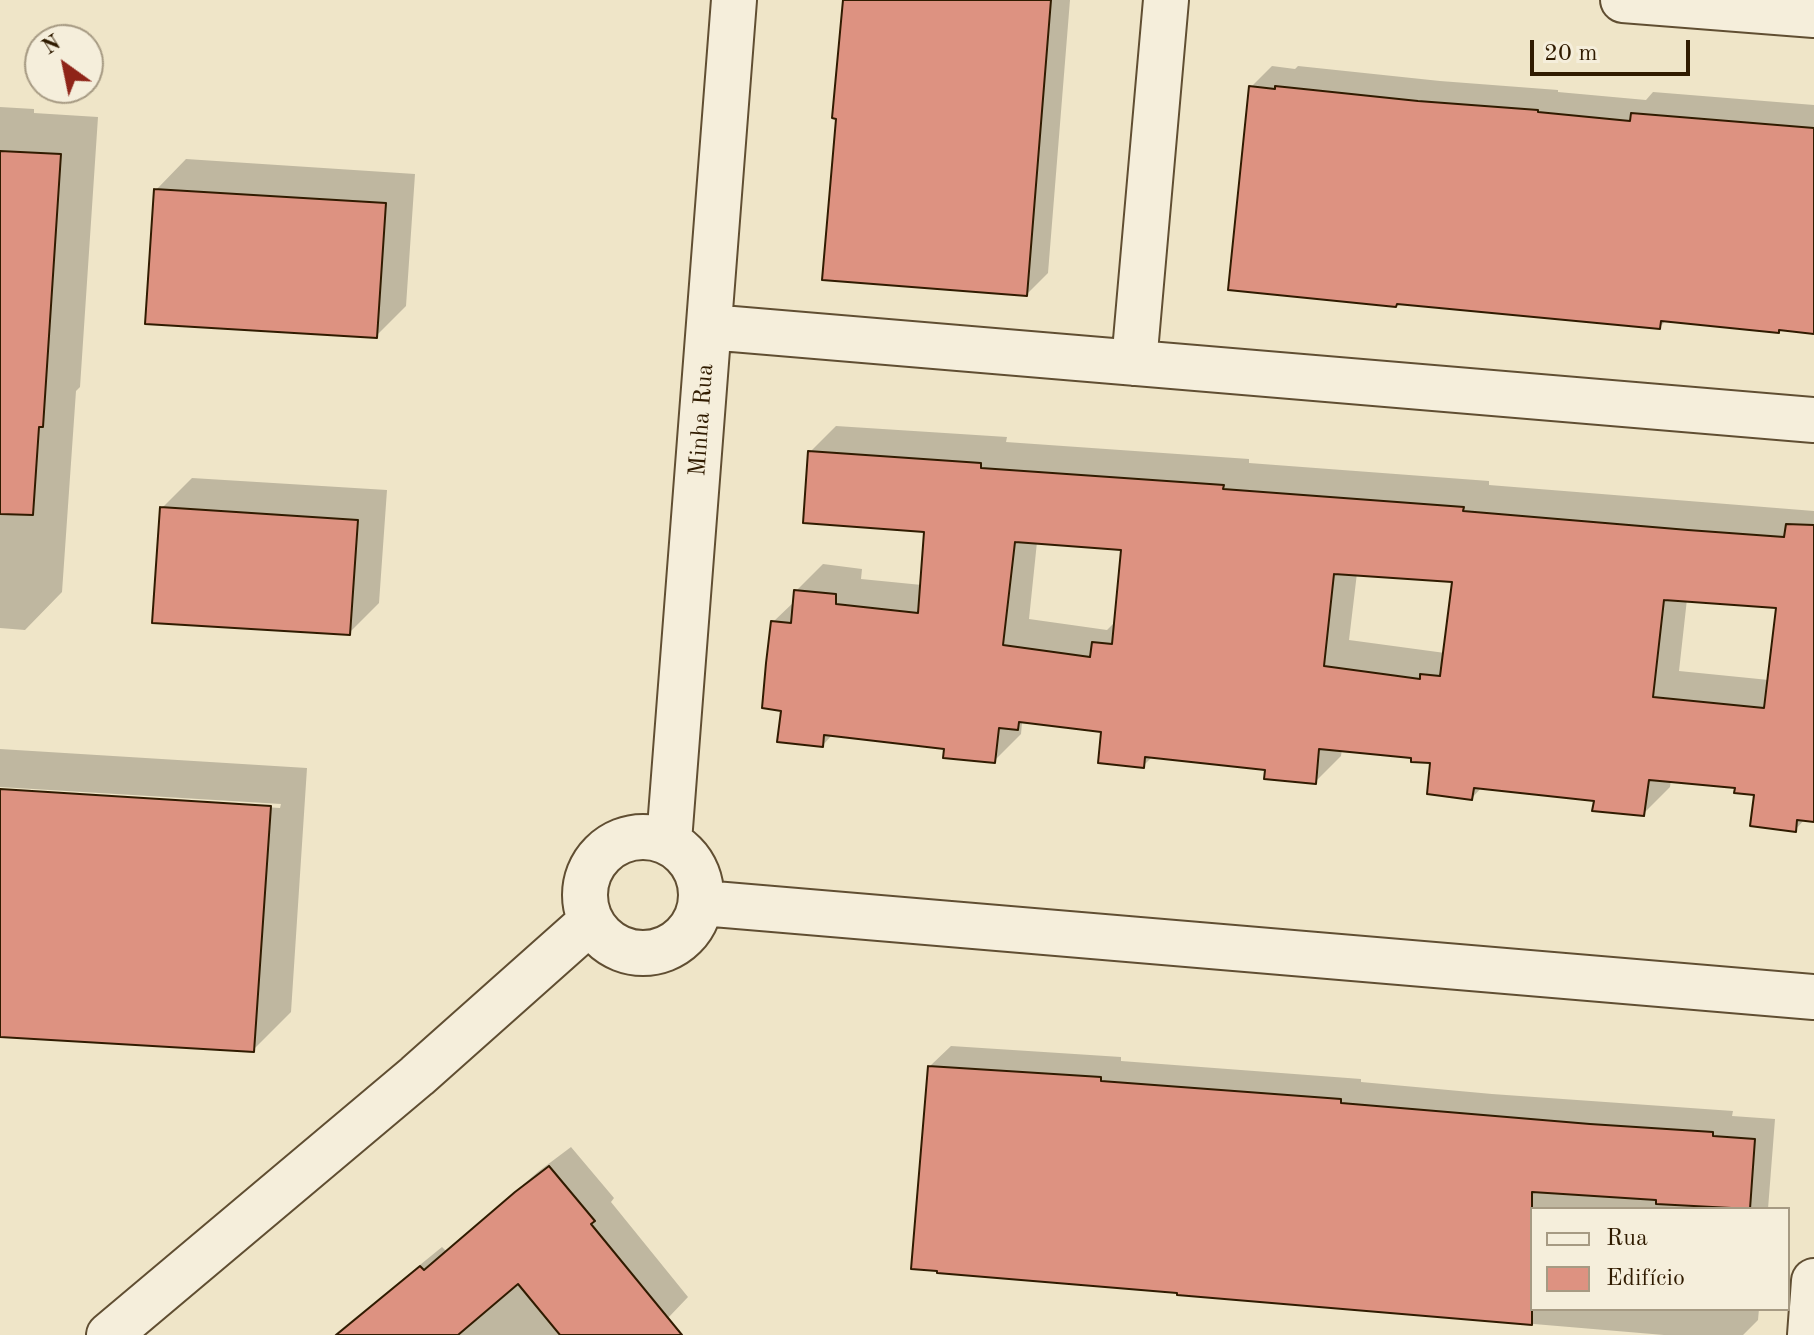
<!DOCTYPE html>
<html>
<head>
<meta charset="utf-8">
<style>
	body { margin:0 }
	#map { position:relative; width:1814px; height:1335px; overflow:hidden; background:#efe5c8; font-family:"Old Standard TT",serif }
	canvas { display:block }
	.legend { position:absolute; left:1530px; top:1207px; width:260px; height:104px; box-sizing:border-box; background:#f5eedb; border:2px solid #a69a83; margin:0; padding:10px 14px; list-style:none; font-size:24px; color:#301b00 }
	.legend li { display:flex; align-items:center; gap:16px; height:40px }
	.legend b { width:40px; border:2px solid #a69a83 }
	.north { position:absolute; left:24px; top:24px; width:80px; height:80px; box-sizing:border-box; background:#f5eedb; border:2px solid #a69a83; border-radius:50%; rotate:327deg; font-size:22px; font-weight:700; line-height:32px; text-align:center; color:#301b00 }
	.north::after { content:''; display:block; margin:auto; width:28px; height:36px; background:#8f2418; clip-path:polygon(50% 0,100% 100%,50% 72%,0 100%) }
	.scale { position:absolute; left:1530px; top:40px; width:160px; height:36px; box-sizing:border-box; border:4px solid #301b00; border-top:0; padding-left:10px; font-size:24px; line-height:28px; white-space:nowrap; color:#301b00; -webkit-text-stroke:6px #f5eedb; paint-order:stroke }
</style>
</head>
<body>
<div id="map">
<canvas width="1814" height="1335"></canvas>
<ul class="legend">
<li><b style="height:10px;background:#f5eedb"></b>Rua</li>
<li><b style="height:22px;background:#dd9281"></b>Edifício</li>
</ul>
<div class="north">N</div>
<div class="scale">20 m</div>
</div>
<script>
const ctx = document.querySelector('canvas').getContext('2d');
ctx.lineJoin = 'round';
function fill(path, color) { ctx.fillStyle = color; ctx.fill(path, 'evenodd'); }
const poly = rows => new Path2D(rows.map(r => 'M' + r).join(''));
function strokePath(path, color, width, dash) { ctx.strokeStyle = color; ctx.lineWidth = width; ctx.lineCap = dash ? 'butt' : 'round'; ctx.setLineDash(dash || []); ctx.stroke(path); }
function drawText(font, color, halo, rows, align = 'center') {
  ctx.font = font + ' "Old Standard TT",serif'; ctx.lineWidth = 8; ctx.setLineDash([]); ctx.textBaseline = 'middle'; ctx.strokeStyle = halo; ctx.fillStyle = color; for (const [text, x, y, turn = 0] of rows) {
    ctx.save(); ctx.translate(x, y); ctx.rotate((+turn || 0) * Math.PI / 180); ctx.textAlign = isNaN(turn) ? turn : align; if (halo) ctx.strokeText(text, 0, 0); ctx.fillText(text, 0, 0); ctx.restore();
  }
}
const shadow = poly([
	[844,0,1070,0,1048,273,1027,294],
	[1272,66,1295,69,1298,66,1440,81,1558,90,1558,92,1646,100,1653,92,1814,105,1814,333,1779,330,1778,331,1667,319,1660,327,1251,87],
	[0,107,34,109,34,113,98,117,80,387,76,391,62,592,25,630,0,628],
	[186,159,415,174,406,306,376,336,156,190],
	[836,426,1007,437,1006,442,1249,459,1249,463,1489,481,1489,485,1814,511,1814,820,1805,819,1795,830,1756,794,1737,786,1671,780,1670,787,1643,814,1596,800,1482,787,1472,798,1433,762,1413,756,1342,749,1341,756,1315,782,1267,768,1153,756,1143,766,1103,730,1025,720,1022,723,1021,734,994,761,946,747,833,734,823,745,783,709,773,622,796,600,796,591,823,564,862,569,861,579,922,585,927,530,810,452],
	[1037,542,1123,548,1116,621,1107,630,1029,619],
	[1357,573,1454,580,1445,653,1349,640],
	[1687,599,1778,606,1769,680,1679,671],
	[192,478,387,490,379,603,349,633,162,508],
	[0,749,307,768,291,1012,253,1050,0,1035,0,791,280,808,281,804,0,787],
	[951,1046,1121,1057,1121,1061,1361,1079,1361,1082,1492,1094,1733,1111,1732,1116,1775,1119,1768,1209,1532,1209,1532,1309,1759,1309,1758,1320,1743,1335,1664,1335,1179,1294,930,1066],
	[571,1147,614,1198,611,1202,688,1297,668,1318,654,1335,334,1335,442,1247,446,1251,539,1171]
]);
const building = poly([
	[843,0,1051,0,1027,296,822,280,836,119,832,118,843,0],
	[1249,86,1275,89,1275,86,1418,101,1538,110,1538,112,1630,121,1631,113,1814,128,1814,334,1779,330,1779,333,1661,321,1660,329,1397,304,1396,307,1228,290,1249,86],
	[0,151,61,154,43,427,39,427,33,515,0,514,0,151],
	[154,189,386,203,377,338,145,324,154,189],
	[808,451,981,463,981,468,1224,485,1223,489,1464,507,1463,511,1688,530,1784,537,1786,524,1814,525,1814,822,1797,820,1796,832,1750,826,1754,795,1734,793,1735,788,1649,780,1644,816,1592,811,1594,801,1474,788,1472,800,1427,794,1430,763,1411,762,1411,758,1319,749,1316,784,1264,779,1265,770,1145,757,1144,768,1098,763,1101,732,1019,722,1018,730,999,728,995,763,943,758,944,749,824,735,823,747,777,742,781,711,762,708,766,663,771,621,791,623,794,590,836,594,836,604,918,613,924,532,803,523,808,451],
	[1015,542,1121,550,1112,644,1092,642,1090,657,1003,645,1015,542],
	[1334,574,1452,582,1440,676,1420,674,1420,679,1324,666,1334,574],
	[1664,600,1776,608,1764,708,1653,697,1664,600],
	[160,507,358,520,350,635,152,623,160,507],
	[0,789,271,806,254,1052,0,1037,0,789],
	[928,1066,1101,1077,1101,1081,1341,1099,1341,1103,1590,1124,1713,1132,1713,1136,1755,1139,1750,1209,1656,1204,1656,1200,1532,1192,1532,1325,1177,1295,1177,1293,937,1273,937,1271,911,1269,928,1066],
	[549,1166,595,1221,591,1224,682,1335,560,1335,518,1284,458,1335,336,1335,420,1266,424,1270,515,1192,549,1166]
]);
const street = poly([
	[1623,0,1814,15],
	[709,327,1814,420],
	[1134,363,1166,0],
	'585 895a58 58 0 1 1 116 0a58 58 0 1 1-116 0Z',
	[669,841,734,0],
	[702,903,1814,997],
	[109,1335,417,1076,589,923],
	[1810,1335,1814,1281]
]);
const streetNames = [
	["Minha Rua",702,420,-86]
];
fill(shadow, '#0003');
fill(building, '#dd9281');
strokePath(building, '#301b00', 2);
strokePath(street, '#604e32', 48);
strokePath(street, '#f5eedb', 44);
drawText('24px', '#301b00', '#f5eedb', streetNames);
</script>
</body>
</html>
